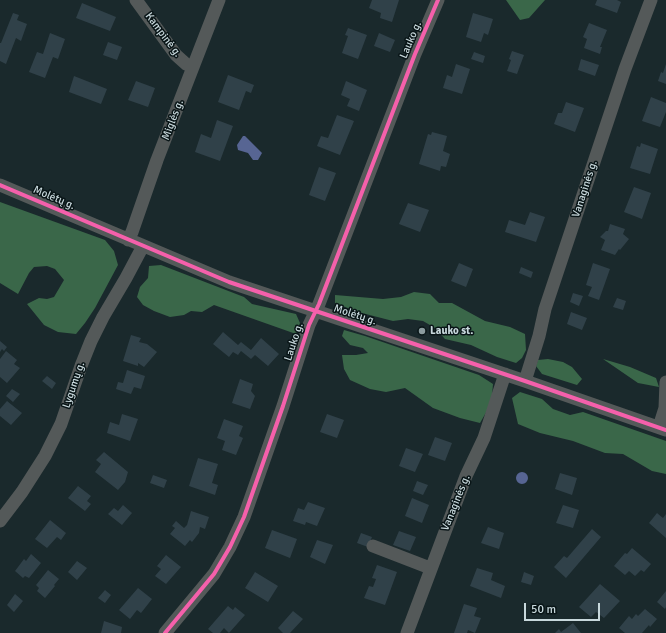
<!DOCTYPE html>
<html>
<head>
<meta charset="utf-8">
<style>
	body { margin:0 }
	#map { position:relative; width:666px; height:633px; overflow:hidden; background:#1a292c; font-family:Signika,sans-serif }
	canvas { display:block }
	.scale { position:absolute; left:524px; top:603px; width:76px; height:18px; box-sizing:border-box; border:2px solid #c8d8dc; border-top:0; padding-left:5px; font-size:12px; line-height:14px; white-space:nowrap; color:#c8d8dc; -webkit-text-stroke:3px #091517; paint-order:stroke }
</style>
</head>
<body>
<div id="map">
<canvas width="666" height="633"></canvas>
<div class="scale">50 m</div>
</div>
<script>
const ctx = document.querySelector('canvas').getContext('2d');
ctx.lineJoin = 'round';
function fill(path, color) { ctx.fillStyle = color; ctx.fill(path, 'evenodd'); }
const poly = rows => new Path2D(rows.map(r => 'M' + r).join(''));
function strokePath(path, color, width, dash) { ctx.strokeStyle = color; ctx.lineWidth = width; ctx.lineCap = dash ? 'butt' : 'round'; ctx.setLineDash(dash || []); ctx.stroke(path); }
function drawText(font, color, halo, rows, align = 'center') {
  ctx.font = font + ' Signika,sans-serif'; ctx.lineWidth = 3; ctx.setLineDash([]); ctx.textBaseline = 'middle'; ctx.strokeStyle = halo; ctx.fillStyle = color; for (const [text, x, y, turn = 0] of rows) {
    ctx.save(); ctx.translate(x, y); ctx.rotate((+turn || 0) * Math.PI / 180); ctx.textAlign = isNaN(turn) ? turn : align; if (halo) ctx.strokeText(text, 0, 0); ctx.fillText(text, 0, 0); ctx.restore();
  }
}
const forest = poly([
	[506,0,545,0,529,18,520,20],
	[0,202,105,240,114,251,118,265,95,308,85,323,76,334,58,332,44,325,27,304,39,298,47,299,54,297,64,280,55,269,47,266,34,267,29,273,18,294,0,283],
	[161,265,244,297,252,304,296,314,300,323,296,334,214,305,202,312,191,311,184,315,170,317,154,311,143,305,137,297,140,287,148,278,149,266],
	[414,292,430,294,439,303,452,303,485,321,510,327,525,334,526,350,522,358,516,363,497,357,471,345,445,339,435,328,423,321,408,319,393,321,358,312,335,303,335,295,383,299,401,297],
	[344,330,365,336,479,375,493,384,492,396,488,409,480,423,460,418,433,408,405,388,386,392,370,389,350,380,344,369,342,355,356,355,368,353,363,348,350,345,342,336],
	[548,359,563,362,572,367,582,379,577,385,542,374,536,366,538,360],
	[603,359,630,367,656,378,659,387,638,383],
	[520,392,542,399,553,409,570,415,583,412,666,441,666,474,652,471,623,454,605,453,573,441,540,433,518,424,512,398]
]);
const water = poly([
	[243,136,245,136,262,153,258,160,253,160,248,153,238,150,237,145],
	'516 478a6 6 0 1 1 12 0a6 6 0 1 1-12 0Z'
]);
const building = poly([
	[372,0,399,0,392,22,380,18,381,13,369,8],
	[597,0,617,0,621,2,617,13,595,5],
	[82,3,116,17,110,31,76,18],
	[13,13,19,15,17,20,27,24,21,41,16,38,6,64,0,61,0,43,1,43],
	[473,13,493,19,488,35,484,33,481,42,466,37],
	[589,23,607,30,600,47,602,47,600,54,584,48,587,39,583,37],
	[348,28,367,35,358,59,342,53,348,36,345,35],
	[50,33,65,39,58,59,53,57,45,78,29,72,37,52,43,54],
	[379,33,395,40,390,52,374,46],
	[108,42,122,47,117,60,103,55],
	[512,51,524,55,517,74,507,71,511,60,509,59],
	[474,52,485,56,483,63,471,59],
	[581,59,599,65,595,76,578,70],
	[456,64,470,69,462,94,443,88,447,75,452,77],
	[666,64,666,84,658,81,661,72,663,73],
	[228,75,254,85,251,93,246,91,239,110,218,102],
	[74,76,107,89,101,104,69,92],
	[136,81,155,88,148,107,128,100],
	[346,81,367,90,359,111,347,106,350,99,341,95],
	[651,97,666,103,666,112,660,127,642,121],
	[566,102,584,108,575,132,554,124,558,113,562,113],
	[337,115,354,121,340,155,317,146,321,136,328,138],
	[217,120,233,126,220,161,195,152,201,134,211,138],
	[432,132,447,136,443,151,450,154,446,167,441,166,440,171,419,164,428,134,431,135],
	[641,143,658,149,650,174,630,168,637,146,640,147],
	[319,167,336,173,325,201,309,195],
	[634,187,651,193,642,219,624,212],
	[408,203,429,210,420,232,399,224],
	[530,212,545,217,536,242,505,232,509,220,525,225],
	[610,224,625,229,623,234,629,239,620,250,619,249,615,255,601,250,605,240,600,237,606,231,608,231],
	[459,263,473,269,466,287,451,281],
	[593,263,610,269,599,300,588,296,592,287,586,285],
	[521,267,533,272,531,278,519,273],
	[573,293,583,296,579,306,570,302],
	[617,298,626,301,623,310,613,307],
	[571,312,587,318,582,330,567,324],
	[223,332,238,345,241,342,251,350,261,338,279,354,268,366,255,355,251,359,241,351,238,355,233,352,229,357,213,344],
	[131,335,141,338,139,342,147,344,157,352,144,367,138,363,138,366,123,361],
	[0,341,7,347,4,351,2,349,0,352],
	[6,351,17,360,14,364,20,368,7,383,0,377,0,359],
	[127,370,145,376,141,389,134,387,131,394,116,389,118,382,123,383],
	[47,376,56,383,52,389,42,381],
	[240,379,253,384,251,391,255,396,250,409,232,403],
	[12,389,20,394,13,402,6,396],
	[7,401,22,413,11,425,0,416,0,409],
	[122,414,138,419,130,441,107,433,110,422,119,425],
	[327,414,344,420,337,438,320,432],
	[224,419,243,426,239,436,243,438,236,455,222,450,225,441,217,438],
	[435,437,452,443,445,461,428,455],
	[406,448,423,454,415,472,399,466],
	[104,452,128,472,125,482,118,490,95,472,101,464,96,460],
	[198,458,218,464,212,483,218,485,215,495,189,486],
	[560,473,577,478,572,495,555,489],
	[153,475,167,480,164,488,150,483],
	[417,481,428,485,423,495,413,491],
	[78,486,91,496,87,501,91,504,85,511,68,498],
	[412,498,429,505,422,523,405,516],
	[308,502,325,508,317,526,306,522,305,525,293,521,298,508,304,510],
	[123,505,132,513,122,525,108,514,114,508,118,511],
	[563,505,579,510,573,528,556,523],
	[191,511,209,517,205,529,200,527,199,533,192,542,190,540,185,546,170,534,175,528,172,526,176,521,184,528,187,525],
	[657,513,663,518,666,514,666,538,649,523],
	[50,520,66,533,61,540,57,537,47,548,35,539],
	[488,527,504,533,499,549,481,543],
	[592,529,601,537,566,578,554,567,564,556,567,558],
	[272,530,297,539,290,558,265,548],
	[399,531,416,537,410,551,393,545],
	[361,533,372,537,368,547,357,543],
	[317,540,333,545,325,564,310,557],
	[632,548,651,564,644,572,641,570,635,576,629,571,625,575,614,566,625,553,627,554],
	[31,554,41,563,29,578,25,576,23,578,15,571,24,559,26,561],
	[166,555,181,567,166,584,155,576,161,569,157,566],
	[77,561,87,568,77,580,68,572],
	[377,565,397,572,385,605,364,598,369,586,373,587,376,579,372,578],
	[477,568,493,573,491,580,505,586,501,598,470,586],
	[48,570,59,579,54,585,55,586,45,598,37,591,39,588,36,585],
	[255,572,278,586,268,602,245,588],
	[524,572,534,576,531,585,521,582],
	[600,584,620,601,604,618,596,612,591,617,579,607],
	[138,588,152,599,141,613,137,610,130,619,119,610],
	[105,590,111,595,105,603,98,598],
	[666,591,666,607,665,609,657,602],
	[15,594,23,601,14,612,7,605],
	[464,604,477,608,474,616,481,618,475,633,468,630,467,633,454,633],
	[228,606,233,610,235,607,245,615,229,633,224,628,220,633,213,633,208,629],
	[645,609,657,619,650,627,649,625,642,633,625,633,619,628,629,616,632,619,636,614,638,616],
	[293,611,303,619,290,633,283,633,278,628],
	[104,621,122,627,121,633,101,633],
	[573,623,581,633,555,633,559,629,561,632]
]);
const minor = poly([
	[136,0,176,55,186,64,193,67],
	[0,185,229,282,525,381,666,430],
	[128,240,132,232,157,160,219,0],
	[525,381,539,336,545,309,625,69,651,0],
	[659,427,665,408,666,382],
	[0,521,22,492,45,456,61,424,81,366,91,341,103,317,126,278,143,246],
	[373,546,430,568],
	[165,633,214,574,230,547,244,517,283,406,309,325,319,304,415,54,438,0],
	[407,633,466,476,484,438,505,374]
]);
const cycleway = poly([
	[0,185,229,282,525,381,666,430],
	[165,633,214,574,230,547,244,517,283,406,309,325,319,304,415,54,438,0]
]);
const markers = [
	[422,331,4,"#8b9b9e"]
];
const streetNames = [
	["Kampinė g.",163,35,53],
	["Lauko g.",411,40,-67],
	["Miglės g.",173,120,-69],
	["Vanaginės g.",585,189,-72],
	["Molėtų g.",54,198,23],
	["Molėtų g.",355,315,18],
	["Lauko g.",294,342,-72],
	["Lygumų g.",74,385,-71],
	["Vanaginės g.",456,503,-68]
];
const poiNames = [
	["Lauko st.",430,331]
];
fill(forest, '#3a6749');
fill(water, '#576593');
fill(building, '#304149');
strokePath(minor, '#545959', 13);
strokePath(cycleway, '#f560ab', 4);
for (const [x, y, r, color] of markers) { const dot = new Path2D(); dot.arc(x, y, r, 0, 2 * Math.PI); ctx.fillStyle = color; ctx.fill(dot); strokePath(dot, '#091517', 1.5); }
drawText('11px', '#c8d8dc', '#091517', streetNames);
drawText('bold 11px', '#c8d8dc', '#091517', poiNames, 'left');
</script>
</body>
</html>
